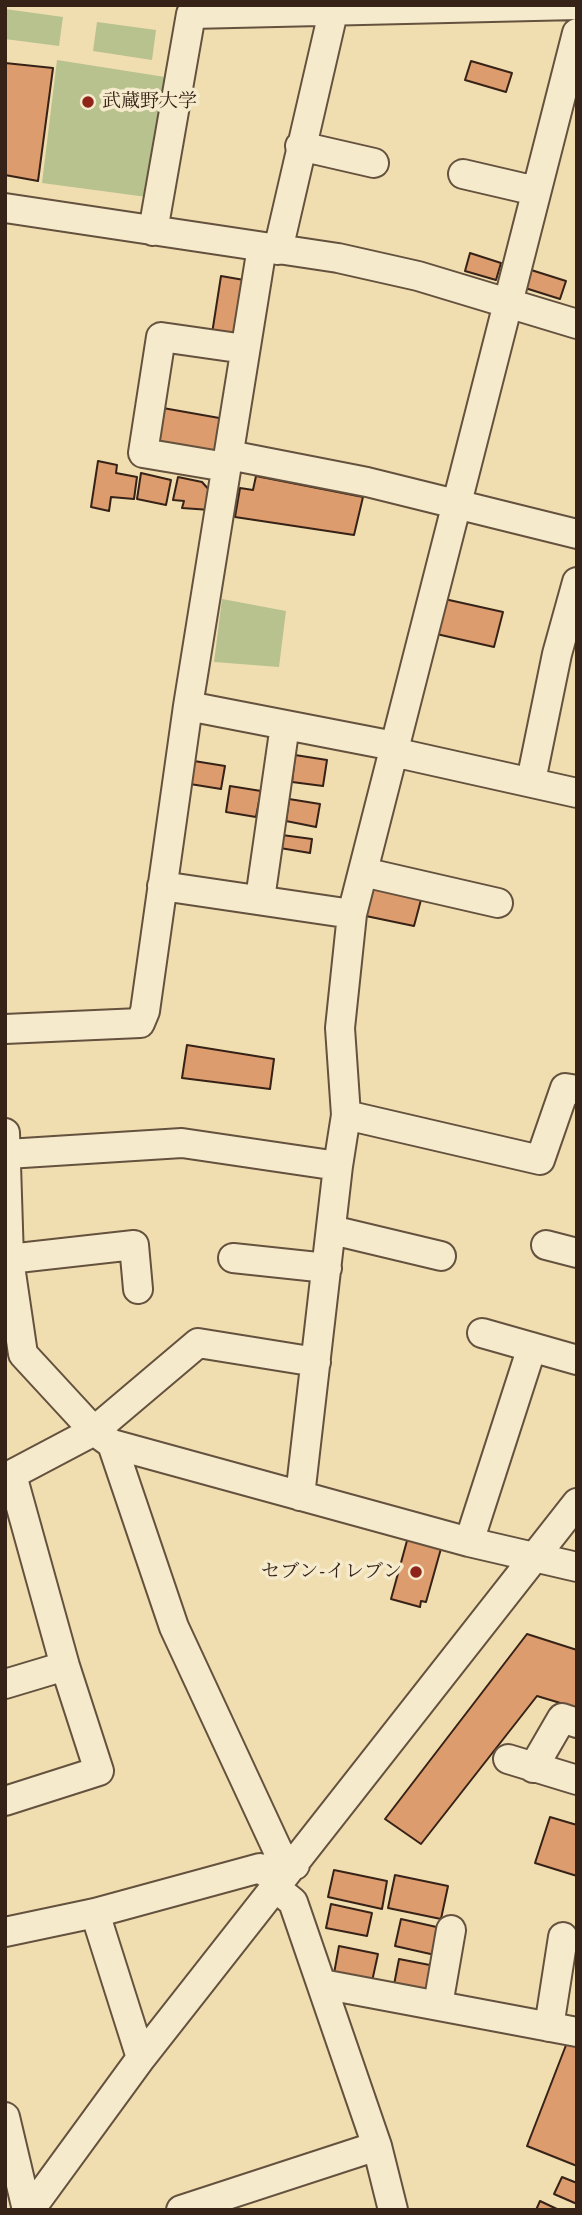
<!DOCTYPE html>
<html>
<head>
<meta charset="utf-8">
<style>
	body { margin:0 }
	#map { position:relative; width:582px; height:2215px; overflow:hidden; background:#f0deb1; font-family:"IM FELL Great Primer",serif }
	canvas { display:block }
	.frame { position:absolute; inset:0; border:7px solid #362217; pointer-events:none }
</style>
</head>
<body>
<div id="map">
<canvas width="582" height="2215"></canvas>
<div class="frame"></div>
</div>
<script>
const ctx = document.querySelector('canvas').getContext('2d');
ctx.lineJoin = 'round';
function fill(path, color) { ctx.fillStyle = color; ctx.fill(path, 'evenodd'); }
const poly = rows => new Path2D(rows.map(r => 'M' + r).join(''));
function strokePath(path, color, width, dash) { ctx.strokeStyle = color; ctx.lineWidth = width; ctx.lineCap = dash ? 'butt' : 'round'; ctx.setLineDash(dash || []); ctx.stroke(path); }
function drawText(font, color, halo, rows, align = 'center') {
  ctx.font = font + ' "IM FELL Great Primer","Noto Serif JP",serif'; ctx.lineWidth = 7; ctx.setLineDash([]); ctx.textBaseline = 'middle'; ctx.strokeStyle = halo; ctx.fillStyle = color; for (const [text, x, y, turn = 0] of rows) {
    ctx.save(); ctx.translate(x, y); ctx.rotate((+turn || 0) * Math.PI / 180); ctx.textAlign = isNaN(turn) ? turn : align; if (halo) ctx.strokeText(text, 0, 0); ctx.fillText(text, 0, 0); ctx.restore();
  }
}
const green = poly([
	[5,9,63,17,59,46,5,39],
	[97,22,156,30,152,60,93,51],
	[57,60,165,77,147,197,42,183],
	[222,599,286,611,279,667,214,662]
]);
const building = poly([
	[471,61,512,73,506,92,465,80,471,61],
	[5,63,53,68,38,181,5,175,5,63],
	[470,253,501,263,496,280,465,271,470,253],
	[528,269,566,281,560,299,522,287,528,269],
	[221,276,244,280,235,344,211,340,221,276],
	[163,408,225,419,220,455,157,445,163,408],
	[98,461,117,465,116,473,137,477,134,499,111,497,109,511,91,507,98,461],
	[141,473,171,480,166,505,137,499,141,473],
	[256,476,363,497,354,535,235,517,240,488,253,490,256,476],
	[178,477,202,482,211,492,210,510,182,508,184,501,173,500,178,477],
	[440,598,503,612,494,647,432,633,440,598],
	[295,755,327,760,323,786,292,782,295,755],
	[194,761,225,766,221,789,190,784,194,761],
	[230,786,261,791,256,817,226,812,230,786],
	[289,799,320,804,316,827,286,821,289,799],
	[282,835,312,839,310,853,280,848,282,835],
	[368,884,422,896,414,926,361,915,368,884],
	[187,1045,274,1059,270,1089,182,1078,187,1045],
	[408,1537,442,1545,426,1602,421,1601,420,1607,391,1599,408,1537],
	[527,1634,577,1650,577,1708,537,1696,421,1844,385,1819,527,1634],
	[550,1817,577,1825,577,1876,535,1863,550,1817],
	[334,1870,387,1881,382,1909,328,1897,334,1870],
	[395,1875,448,1886,441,1919,388,1908,395,1875],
	[331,1904,372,1913,367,1936,326,1928,331,1904],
	[401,1919,441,1928,435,1955,395,1946,401,1919],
	[339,1946,378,1954,371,1986,333,1979,339,1946],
	[399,1959,435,1966,429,1997,393,1990,399,1959],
	[568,2040,577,2043,577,2166,527,2146,568,2040],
	[562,2177,577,2183,577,2204,554,2194,562,2177],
	[540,2201,559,2210,536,2210,540,2201]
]);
const minor = poly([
	[300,146,374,163],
	[463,174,536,191],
	[5,208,338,258,418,276,577,324],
	[153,231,191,14,577,5],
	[278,250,331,21,323,5],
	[229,455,367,482,577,534],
	[226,467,143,453,161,337,245,349],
	[188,706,394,746],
	[393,752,577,793],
	[531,781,557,654,577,582],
	[363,872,498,903],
	[162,886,352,914],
	[260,899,285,725],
	[5,1029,140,1023,145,1011,188,706,262,247],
	[346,1115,540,1160,565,1088,577,1090],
	[5,1133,9,1259,23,1354,94,1431,112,1444,469,1542,577,1567],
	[7,1154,182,1143,338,1166],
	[332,1230,441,1256],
	[546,1245,577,1253],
	[233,1258,327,1268],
	[9,1259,134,1245,138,1289],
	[482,1333,577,1360],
	[112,1444,174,1627,279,1853,295,1865],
	[5,1478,94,1431,198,1343,316,1362],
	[300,1496,338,1166,346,1115,340,1028,352,914,577,33],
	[469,1542,532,1347],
	[5,1684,65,1666],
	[508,1759,577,1780],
	[533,1768,562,1718,577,1723],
	[5,1801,99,1771,65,1666,12,1475],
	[276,1888,293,1902,377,2146,393,2210],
	[95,1913,141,2058],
	[5,1932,95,1913,260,1868,281,1883],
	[322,1984,577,2032],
	[438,2005,451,1930],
	[549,2027,563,1937],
	[5,2117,27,2210],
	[30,2210,141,2058,577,1503],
	[181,2210,377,2146]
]);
const markers = [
	[88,102,7,"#8f2418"],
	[416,1572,7,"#8f2418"]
];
const poiNames = [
	["武蔵野大学",102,102],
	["セブン-イレブン",402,1572,"right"]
];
fill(green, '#b7c28e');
fill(building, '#dc9c6d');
strokePath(building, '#362217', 2);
strokePath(minor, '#64513e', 32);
strokePath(minor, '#f5eacc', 28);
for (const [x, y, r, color] of markers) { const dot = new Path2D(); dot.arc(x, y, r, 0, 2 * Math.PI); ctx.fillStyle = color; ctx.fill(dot); strokePath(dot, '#f5eacc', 2.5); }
drawText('19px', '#362217', '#f5eacc', poiNames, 'left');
</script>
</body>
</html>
